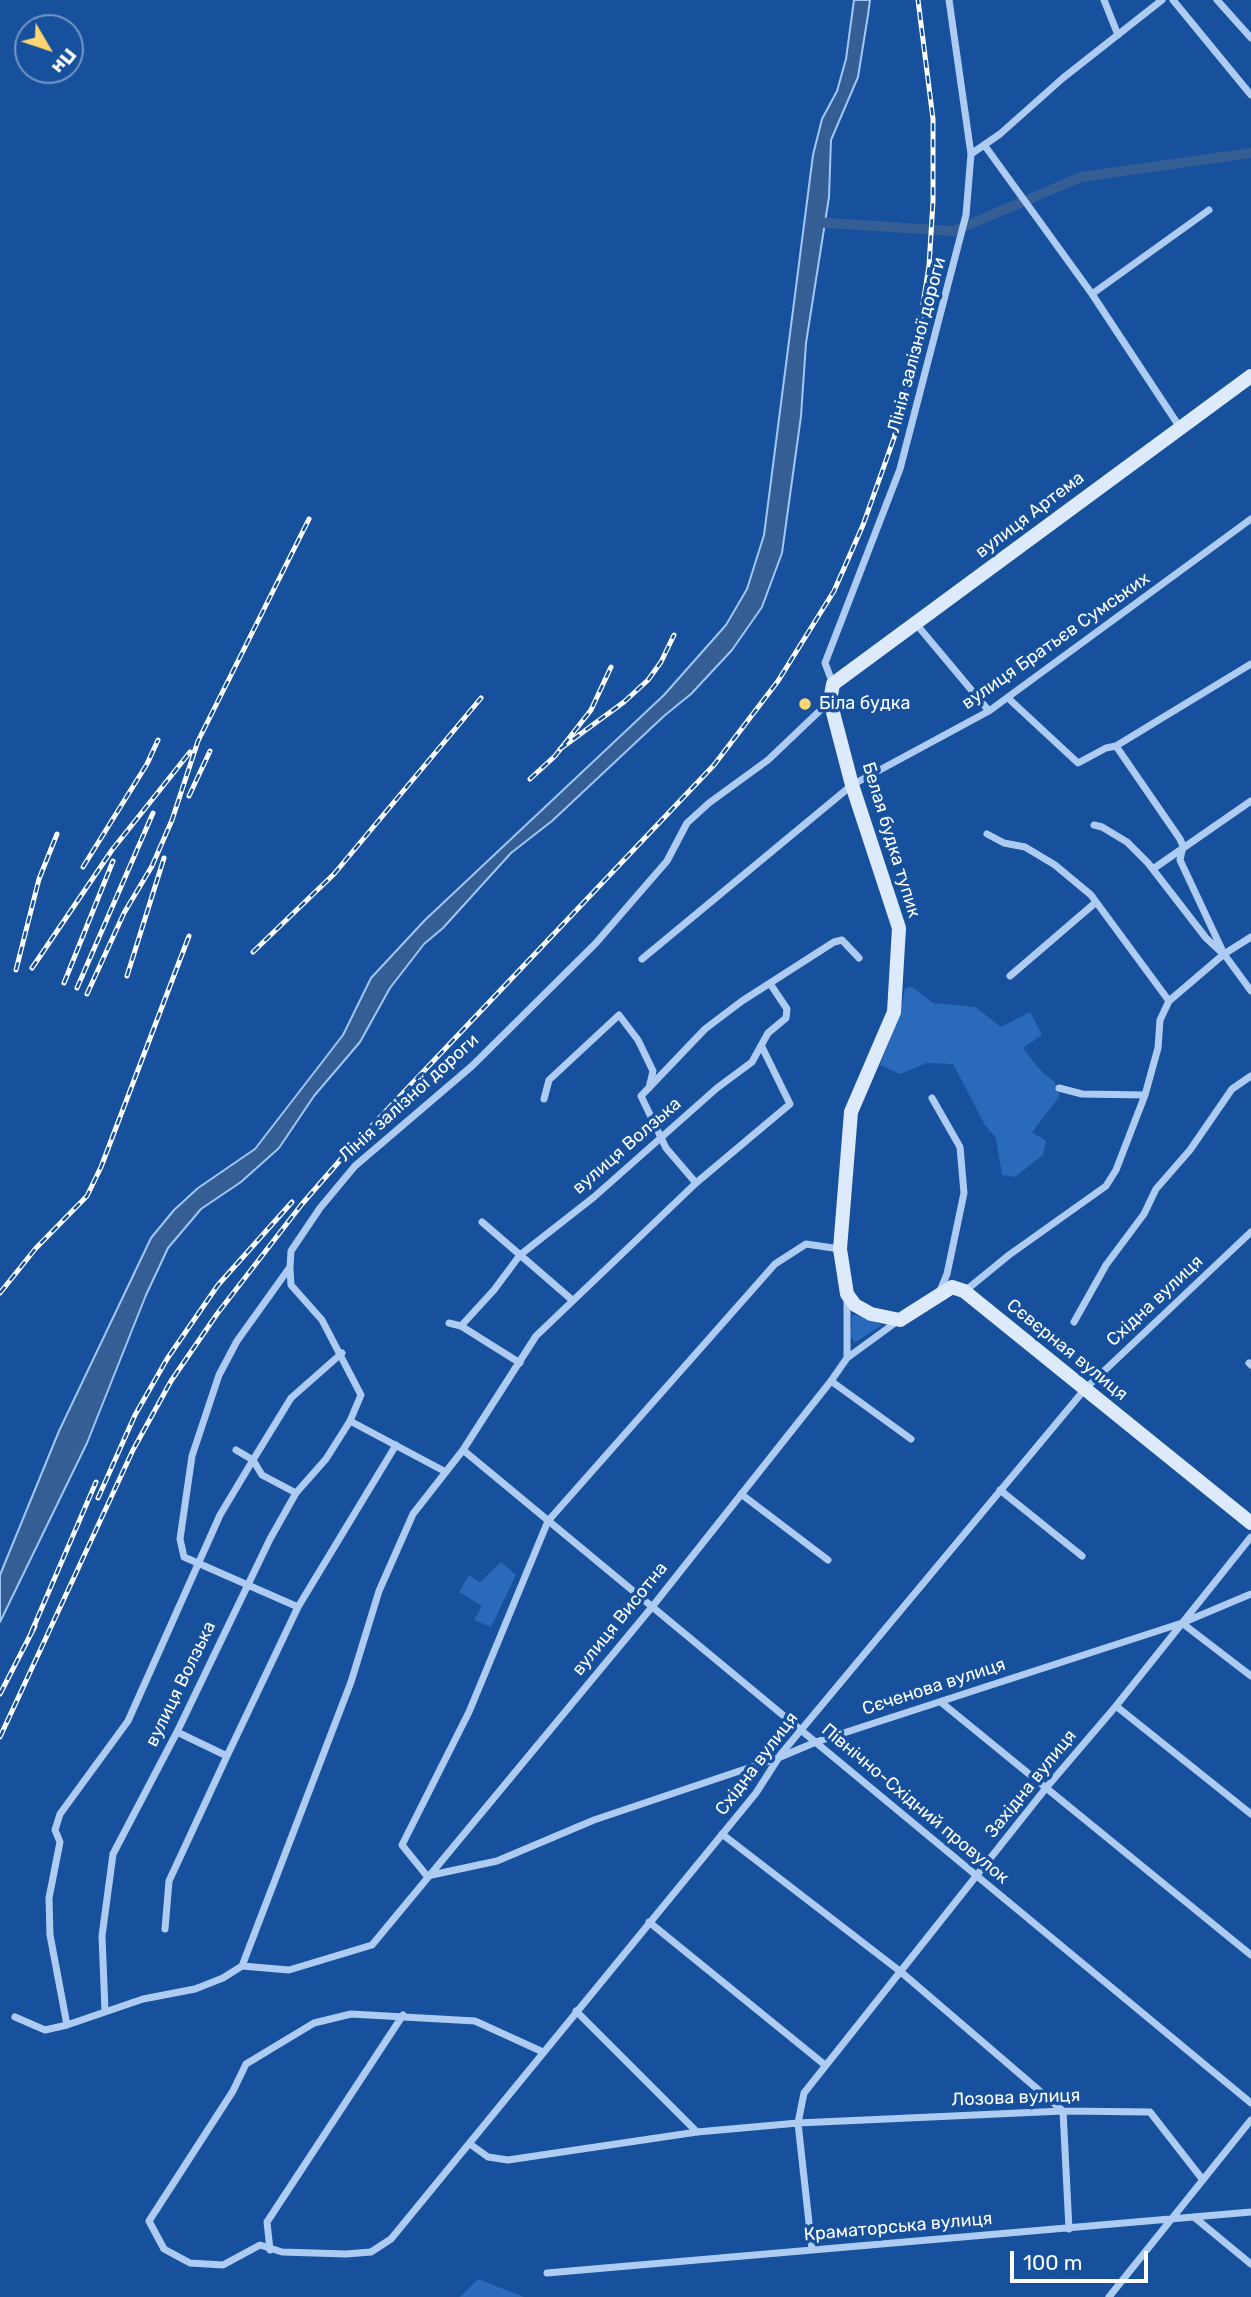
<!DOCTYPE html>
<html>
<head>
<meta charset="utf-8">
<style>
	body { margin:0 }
	#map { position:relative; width:1251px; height:2297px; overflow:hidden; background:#17509c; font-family:Rubik,sans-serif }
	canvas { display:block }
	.north { position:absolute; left:14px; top:14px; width:70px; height:70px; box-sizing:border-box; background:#17509c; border:2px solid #7496c4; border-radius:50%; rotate:129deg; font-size:19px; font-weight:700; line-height:28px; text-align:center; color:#fff }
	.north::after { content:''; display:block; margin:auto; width:24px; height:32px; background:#ffd66f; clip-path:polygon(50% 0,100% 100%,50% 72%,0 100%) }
	.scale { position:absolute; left:1010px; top:2251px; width:138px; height:32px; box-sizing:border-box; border:4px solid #fff; border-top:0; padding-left:9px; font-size:21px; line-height:24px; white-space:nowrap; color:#fff; -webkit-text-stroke:5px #17509c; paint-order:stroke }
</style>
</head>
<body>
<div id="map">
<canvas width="1251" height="2297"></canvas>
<div class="north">Пн</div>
<div class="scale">100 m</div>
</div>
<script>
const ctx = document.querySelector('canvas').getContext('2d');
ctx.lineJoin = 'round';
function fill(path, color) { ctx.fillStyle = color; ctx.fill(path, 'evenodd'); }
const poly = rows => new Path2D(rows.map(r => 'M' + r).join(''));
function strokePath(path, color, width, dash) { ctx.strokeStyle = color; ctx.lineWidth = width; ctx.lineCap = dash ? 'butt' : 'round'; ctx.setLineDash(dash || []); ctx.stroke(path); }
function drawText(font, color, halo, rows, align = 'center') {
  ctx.font = font + ' Rubik,sans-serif'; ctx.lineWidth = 7; ctx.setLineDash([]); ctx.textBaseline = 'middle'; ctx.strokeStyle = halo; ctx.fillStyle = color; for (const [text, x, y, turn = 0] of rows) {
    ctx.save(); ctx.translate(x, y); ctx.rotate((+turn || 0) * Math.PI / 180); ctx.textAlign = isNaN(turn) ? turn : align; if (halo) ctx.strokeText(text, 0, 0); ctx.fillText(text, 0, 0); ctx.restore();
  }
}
const green = poly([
	[912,987,933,1003,975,1007,1001,1027,1030,1012,1042,1035,1023,1048,1042,1072,1054,1081,1060,1096,1032,1132,1046,1141,1043,1155,1015,1177,1002,1175,996,1138,985,1125,953,1064,927,1063,900,1074,880,1065,900,1015,905,988],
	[852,1315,857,1315,882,1325,854,1343,851,1336],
	[501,1562,516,1575,491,1627,474,1620,482,1606,459,1592,469,1575,480,1582],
	[478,2279,524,2297,460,2297]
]);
const water = poly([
	[854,0,870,0,868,15,858,77,831,140,829,197,806,343,801,416,782,553,762,607,732,650,691,694,664,716,552,821,511,853,443,928,424,944,390,988,360,1042,314,1096,279,1148,241,1182,201,1209,168,1248,146,1295,87,1443,0,1622,0,1575,59,1431,151,1238,174,1210,198,1188,255,1149,343,1035,371,978,425,920,664,695,726,625,747,589,764,535,813,155,822,119,837,91,846,59,854,0]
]);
const canal = poly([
	[813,222,954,231,1081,177,1251,153]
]);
const street = poly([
	[1104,0,1118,35],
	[1173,0,1251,95],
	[1217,0,1251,38],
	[985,146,1092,294,1179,426],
	[971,154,1000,134,1063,78,1162,0],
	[1092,294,1209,210],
	[917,625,989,711],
	[833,684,825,663,900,469,966,215,971,154,949,0],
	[1008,698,1078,763,1106,748,1116,746,1251,664],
	[1116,746,1180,839,1183,846,1180,860,1224,954,1251,991],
	[1094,825,1102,827,1127,842,1148,863,1206,938,1221,952],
	[987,834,1004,843,1025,847,1055,865,1091,895,1169,1001],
	[1153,869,1251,801],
	[642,959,852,785,989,711,1251,519],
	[1010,976,1095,903],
	[1059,1088,1082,1094,1145,1095],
	[932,1098,960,1147,964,1193,947,1274,939,1293],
	[544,1099,549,1080,619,1015,638,1040,653,1071,649,1088],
	[696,1183,666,1148,641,1096,705,1029,742,1001,834,942,842,940,859,958],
	[482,1222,571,1299],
	[840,1249,806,1244,775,1264,548,1521,469,1712,402,1845,427,1876,497,1861,594,1820,778,1758,816,1742,1182,1623,1251,1594],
	[965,1291,1009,1255,1106,1186,1116,1170,1145,1095,1158,1048,1160,1020,1169,1001,1224,954,1251,937],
	[1074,1322,1106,1265,1144,1214,1156,1189,1190,1150,1232,1089,1251,1076],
	[449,1323,461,1326,520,1363],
	[461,1326,494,1290,520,1255,594,1197,717,1088,752,1062,768,1033,786,1018,787,1009,771,985],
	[847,1358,899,1320],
	[1249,1363,1251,1365],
	[831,1381,911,1439],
	[350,1421,444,1471],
	[236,1450,253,1460,262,1475,296,1493],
	[463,1450,1251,2103],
	[1000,1490,1082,1556],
	[741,1494,828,1560],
	[298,1607,184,1557,180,1539,192,1456,219,1375,237,1341,290,1267,291,1251,320,1208,355,1166,472,1066,596,943,667,861,687,823,709,803,768,760,830,701],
	[1182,1623,1251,1676],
	[942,1703,1251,1955],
	[1116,1706,1251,1814],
	[177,1732,227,1756],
	[722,1834,901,1972,1063,2111,1069,2229],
	[649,1922,825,2065],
	[165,1929,169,1881,227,1756,298,1607,396,1445],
	[242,1966,289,1970,372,1945,652,1607,831,1381,847,1358,847,1297],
	[105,2011,102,1936,113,1854,177,1732,270,1539,296,1493,326,1459,350,1421,361,1395,322,1320,291,1285,290,1269],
	[576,2011,697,2132],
	[15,2017,45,2030,67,2025,143,1999,195,1989,223,1978,242,1966,351,1682,379,1591,413,1514,463,1450,536,1336,696,1183,790,1104,762,1047],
	[67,2025,50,1935,49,1898,60,1842,55,1830,60,1814,128,1721,220,1515,253,1460,291,1398,342,1353],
	[543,2052,475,2021,351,2014,314,2023,246,2064,233,2091,149,2221,164,2249,190,2263,223,2265,260,2245,282,2252,346,2254,371,2252,391,2239,756,1793,781,1754,1085,1389,1251,1232],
	[470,2144,488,2157,508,2160,697,2132,798,2123,1063,2111,1150,2112,1203,2180],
	[1194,2217,1251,2264],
	[270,2250,267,2222,403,2015],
	[812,2250,798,2123,804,2093,1046,1788,1116,1706,1251,1537],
	[547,2273,1251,2212],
	[1109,2297,1251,2120]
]);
const secondary = poly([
	[1251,376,833,684,830,701,852,785,899,928,894,1012,851,1112,840,1249,847,1294,855,1305,871,1314,900,1320,952,1287,964,1291,1251,1523]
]);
const rail = poly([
	[560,749,624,702,648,680,661,662,674,635],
	[530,779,555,756,591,710,611,667],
	[189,796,210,751],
	[83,867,147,764,158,740],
	[253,952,334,874,481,698],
	[32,968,112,850,190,752],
	[16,970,39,879,57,834],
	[127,976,164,858],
	[64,983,113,861],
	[77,988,153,813],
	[87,994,124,913,152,866,172,820,198,741,309,519],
	[0,1293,36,1248,87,1196,101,1167,189,936],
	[98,1498,135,1415,167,1359,218,1285,292,1202],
	[31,1633,96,1482],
	[0,1694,35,1626],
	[0,1737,133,1450,171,1381,217,1314,302,1204,349,1150,714,765,778,681,834,591,863,525,894,438,916,348,929,266,933,201,933,119,918,0]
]);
const markers = [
	[805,704,7,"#ffd66f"]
];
const streetNames = [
	["Лінія залізної дороги",917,345,-75],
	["вулиця Артема",1030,515,-37],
	["вулиця Братьєв Сумських",1056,641,-35],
	["Белая будка тупик",891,840,73],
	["Лінія залізної дороги",409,1098,-42],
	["вулиця Волзька",627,1146,-41],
	["Східна вулиця",1155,1301,-43],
	["Сєвєрная вулиця",1067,1350,39],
	["вулиця Висотна",620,1619,-51],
	["вулиця Волзька",181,1684,-64],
	["Сєченова вулиця",934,1687,-18],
	["Східна вулиця",757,1764,-53],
	["Західна вулиця",1031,1784,-51],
	["Північно-Східний провулок",915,1804,40],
	["Лозова вулиця",1016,2098,-2],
	["Краматорська вулиця",898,2227,-5]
];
const poiNames = [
	["Біла будка",819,704]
];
fill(green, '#2a6aba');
fill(water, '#355e95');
strokePath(water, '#a0c7f5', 2);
strokePath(canal, '#355e95', 10);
strokePath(street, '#aeccf2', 7);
strokePath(secondary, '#ddeafc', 14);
strokePath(rail, '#fff', 5);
strokePath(rail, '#17509c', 2.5, [8]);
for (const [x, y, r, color] of markers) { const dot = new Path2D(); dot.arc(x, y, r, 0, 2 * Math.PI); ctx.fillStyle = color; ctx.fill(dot); strokePath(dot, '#17509c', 2.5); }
drawText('18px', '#fff', '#17509c', streetNames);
drawText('18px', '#fff', '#17509c', poiNames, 'left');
</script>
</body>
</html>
